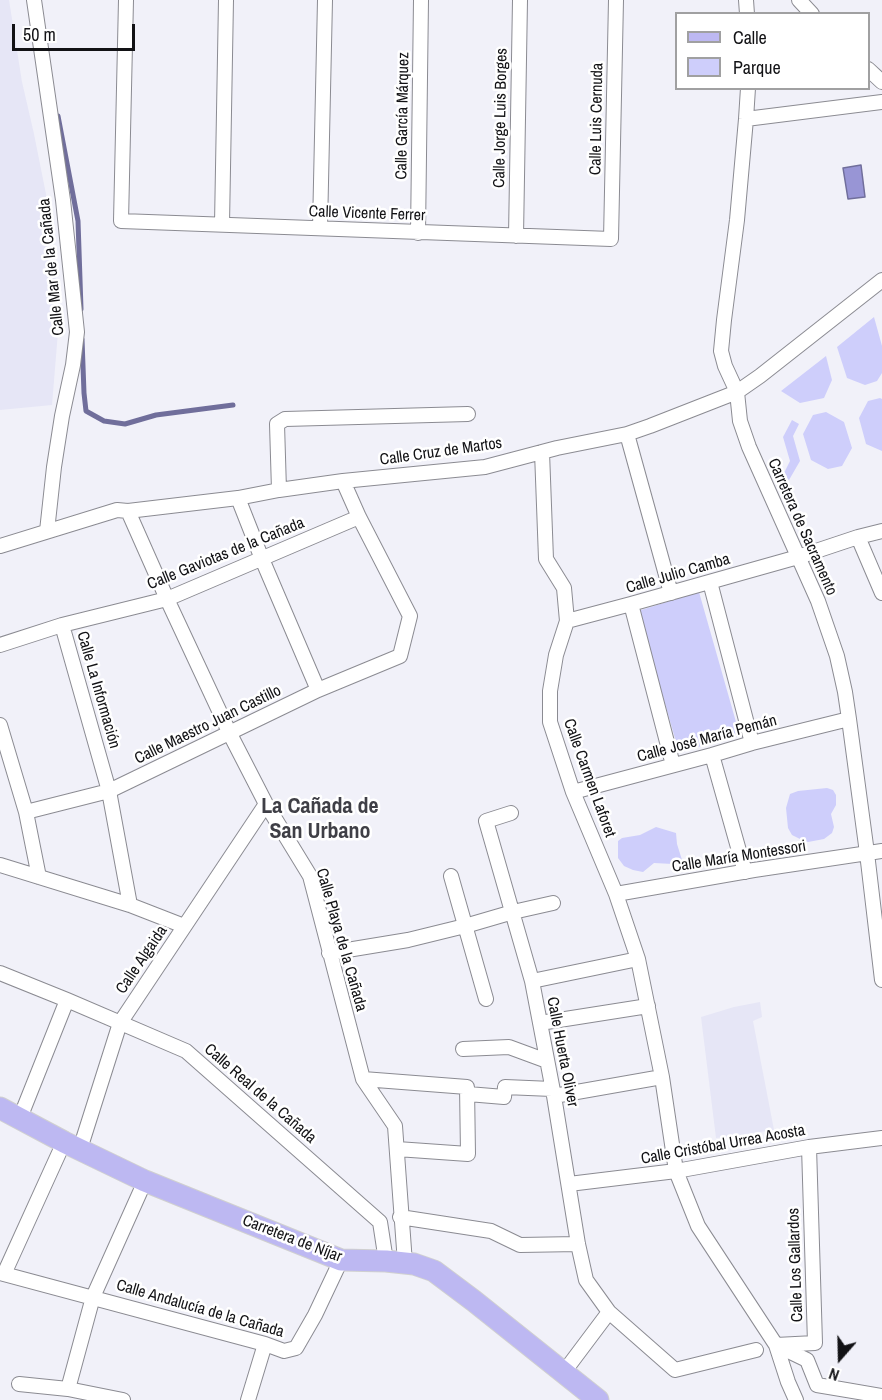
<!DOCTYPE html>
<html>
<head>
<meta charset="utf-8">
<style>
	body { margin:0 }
	#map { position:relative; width:882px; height:1400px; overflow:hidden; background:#f1f1f9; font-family:"Archivo Narrow",sans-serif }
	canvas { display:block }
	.legend { position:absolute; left:675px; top:12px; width:195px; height:78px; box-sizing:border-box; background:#fff; border:2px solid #a0a0a1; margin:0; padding:8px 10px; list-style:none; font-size:18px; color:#121215 }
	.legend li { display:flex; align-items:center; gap:12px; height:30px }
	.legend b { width:30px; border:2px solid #a0a0a1 }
	.north { position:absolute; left:810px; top:1328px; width:60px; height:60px; -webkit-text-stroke:4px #fff; paint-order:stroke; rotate:200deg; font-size:16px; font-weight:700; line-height:24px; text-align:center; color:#121215 }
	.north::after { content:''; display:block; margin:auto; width:21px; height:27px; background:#121215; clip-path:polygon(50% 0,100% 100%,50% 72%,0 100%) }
	.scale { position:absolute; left:12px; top:24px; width:123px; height:27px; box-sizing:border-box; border:3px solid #121215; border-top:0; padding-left:8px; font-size:18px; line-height:21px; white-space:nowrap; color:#121215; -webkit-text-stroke:4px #fff; paint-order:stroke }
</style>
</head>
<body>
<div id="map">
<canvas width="882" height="1400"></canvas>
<ul class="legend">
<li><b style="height:8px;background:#bdb8f2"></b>Calle</li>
<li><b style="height:16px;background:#cecefb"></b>Parque</li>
</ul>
<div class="north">N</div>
<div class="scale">50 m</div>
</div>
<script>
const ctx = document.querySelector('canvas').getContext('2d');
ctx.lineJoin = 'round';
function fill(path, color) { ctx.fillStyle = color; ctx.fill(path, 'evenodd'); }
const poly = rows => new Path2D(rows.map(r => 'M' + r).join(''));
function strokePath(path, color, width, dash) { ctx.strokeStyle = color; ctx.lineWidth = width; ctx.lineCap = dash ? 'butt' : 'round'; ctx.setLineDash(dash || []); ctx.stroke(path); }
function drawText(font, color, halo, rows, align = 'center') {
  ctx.font = font + ' "Archivo Narrow",sans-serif'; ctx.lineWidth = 5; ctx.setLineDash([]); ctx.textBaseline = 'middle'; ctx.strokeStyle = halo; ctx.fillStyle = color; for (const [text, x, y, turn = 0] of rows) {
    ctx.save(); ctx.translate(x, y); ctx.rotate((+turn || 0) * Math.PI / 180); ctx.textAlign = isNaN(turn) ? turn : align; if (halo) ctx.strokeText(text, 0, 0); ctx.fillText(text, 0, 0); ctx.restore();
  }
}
const built = poly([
	[0,0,9,0,22,82,34,134,46,194,56,280,58,332,52,405,0,410],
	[760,1002,762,1017,753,1021,774,1130,716,1138,701,1017,734,1007]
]);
const green = poly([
	[874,317,882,346,882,373,877,381,865,385,847,378,837,347],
	[826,356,832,380,824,398,800,403,781,391],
	[880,398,882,399,882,451,866,444,859,418,868,401],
	[826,412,844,422,852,448,842,466,828,469,811,460,803,434,813,415],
	[792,420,799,424,793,436,800,461,789,480,781,479,790,461,783,437],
	[699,592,740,736,679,752,638,611],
	[827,788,833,790,836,795,836,805,831,814,834,827,832,833,824,839,808,842,802,840,792,835,788,828,786,808,790,794,798,791],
	[656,827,676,833,677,844,682,860,673,864,654,863,643,872,633,870,624,866,618,858,618,841,622,838,640,835]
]);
const water = poly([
	[861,165,865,197,848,199,843,168,861,165]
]);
const stream = poly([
	[58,116,78,221,81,309],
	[82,339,84,393,86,411,104,421,125,424,156,415,233,405]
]);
const minor = poly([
	[34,0,63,200,77,332,73,365,62,416,54,467,47,531],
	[126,0,121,221,611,239,616,0],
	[746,0,747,14],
	[799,0,812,14],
	[868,69,882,82],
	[748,88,746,119,737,220,724,320,721,351,725,366,737,392,740,421,749,447,818,601,837,656,845,692,849,719,867,853,882,980],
	[746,119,882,102],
	[222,224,226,0],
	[320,228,325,0],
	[418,233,421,0],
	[516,236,520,0],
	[627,434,671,593],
	[542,452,546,559,564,588,567,621,556,655,550,691,550,722,573,792,616,894,638,959,662,1077,676,1171,698,1226,776,1345,788,1382,796,1400],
	[279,490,277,424,285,419,468,414],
	[238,498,262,559,318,690],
	[128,511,167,599,230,734,266,804,310,876,363,1079,395,1126,405,1263],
	[858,537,882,593],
	[0,546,117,510,128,511,238,498,279,490,343,481,485,467,557,448,627,434,650,426,737,392,760,376,882,280],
	[710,582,752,743],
	[631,604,673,765],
	[567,621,631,604,798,557,858,537,882,531],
	[62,625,109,791,130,905],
	[0,645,62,625,167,599,359,517],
	[0,725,26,812,39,877],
	[712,755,745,872],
	[573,792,712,755,752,743,849,719],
	[26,812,109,791,318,690,400,656,410,616,359,517,343,481],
	[511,813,486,821,532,981,554,1096,578,1244,586,1280,609,1312,675,1370,756,1350],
	[0,865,130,905,184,926],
	[451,876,486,999],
	[616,894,754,870,882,851],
	[329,953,408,940,465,926,513,912,553,903],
	[0,973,67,1000,186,1051,380,1222,386,1261],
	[532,981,638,959],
	[540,1023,648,1006],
	[463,1049,509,1047,547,1061],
	[363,1079,467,1087,468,1154,397,1149],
	[468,1094,504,1097,505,1087,552,1089],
	[554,1096,662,1077],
	[20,1118,67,1000],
	[80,1149,120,1023,266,804],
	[569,1184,676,1171,809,1147,882,1138],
	[400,1217,491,1231,520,1245,578,1244],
	[0,1273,265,1344,284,1351,296,1348,315,1315,341,1260],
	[4,1274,64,1142],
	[776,1345,815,1343,809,1147],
	[778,1346,807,1360,817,1385,882,1396],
	[564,1372,609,1312],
	[19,1384,68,1389,123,1400],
	[68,1389,93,1297,145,1181],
	[248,1400,265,1344]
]);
const primary = poly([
	[0,1108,64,1142,145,1181,341,1260,386,1261,414,1264,434,1271,474,1301,598,1400]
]);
const streetNames = [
	["Calle García Márquez",403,116,-89],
	["Calle Jorge Luis Borges",501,118,-89],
	["Calle Luis Cernuda",597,119,-89],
	["Calle Vicente Ferrer",367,214,2],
	["Calle Mar de la Cañada",52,267,-96],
	["Calle Cruz de Martos",441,452,-8],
	["Carretera de Sacramento",802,527,66],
	["Calle Gaviotas de la Cañada",226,554,-22],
	["Calle Julio Camba",678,574,-16],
	["Calle La Información",98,690,74],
	["Calle Maestro Juan Castillo",208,725,-26],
	["Calle José María Pemán",707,739,-15],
	["Calle Carmen Laforet",589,778,70],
	["Calle María Montessori",739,857,-9],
	["Calle Playa de la Cañada",341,940,74],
	["Calle Algaida",142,960,-56],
	["Calle Huerta Oliver",562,1052,79],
	["Calle Real de la Cañada",260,1094,41],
	["Calle Cristóbal Urrea Acosta",723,1145,-10],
	["Carretera de Níjar",292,1239,21],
	["Calle Los Gallardos",796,1265,-92],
	["Calle Andalucía de la Cañada",200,1309,16]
];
const districtNames = [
	["La Cañada de",320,807],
	["San Urbano",320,832]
];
fill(built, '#e6e6f6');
fill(green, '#cecefb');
fill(water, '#9895d5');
strokePath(water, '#706e9b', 1.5);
strokePath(stream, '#706e9b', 5);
strokePath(minor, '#8b8b92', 16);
strokePath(primary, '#d0d0d0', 23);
strokePath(minor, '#fff', 14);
strokePath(primary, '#bdb8f2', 21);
drawText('16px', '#121215', '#fff', streetNames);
drawText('bold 22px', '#3f3f46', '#fff', districtNames);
</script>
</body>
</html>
